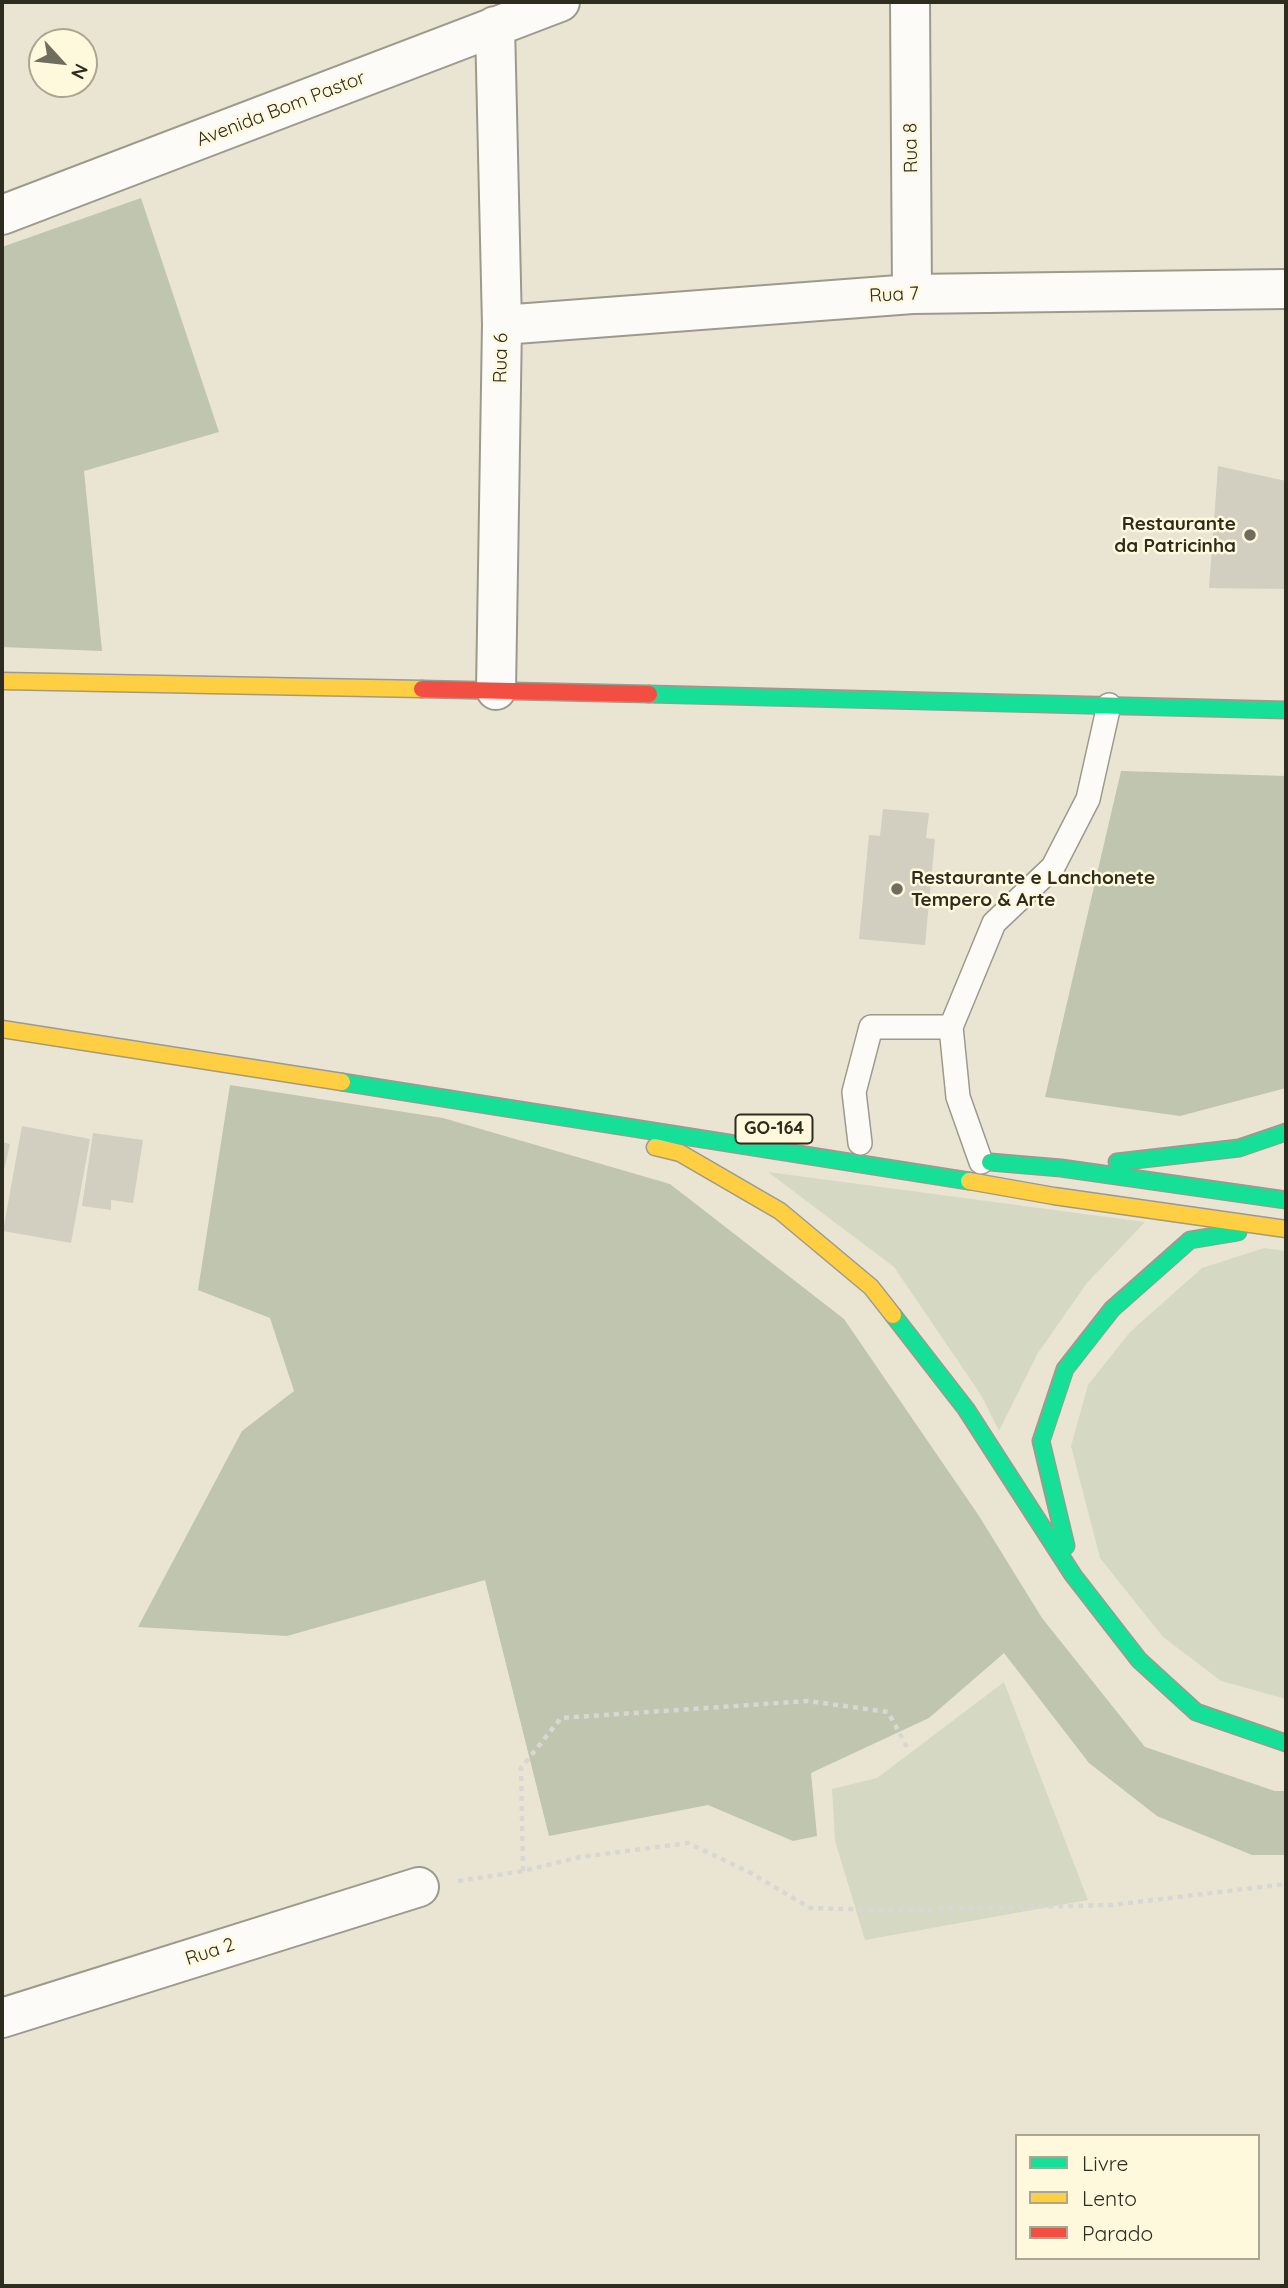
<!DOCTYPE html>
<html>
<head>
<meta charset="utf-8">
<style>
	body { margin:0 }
	#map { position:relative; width:1288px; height:2288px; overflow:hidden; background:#eae5d3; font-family:Quicksand,sans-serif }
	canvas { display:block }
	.frame { position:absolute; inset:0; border:4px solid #2e2b1f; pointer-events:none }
	.legend { position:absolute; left:1015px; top:2134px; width:245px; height:126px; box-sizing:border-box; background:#fef8dd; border:2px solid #aba691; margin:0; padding:9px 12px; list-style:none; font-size:21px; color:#2e2b1f }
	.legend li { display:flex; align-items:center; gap:14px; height:35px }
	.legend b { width:35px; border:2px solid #aba691 }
	.north { position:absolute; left:28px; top:28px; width:70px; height:70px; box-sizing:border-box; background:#fef8dd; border:2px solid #aba691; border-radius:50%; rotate:117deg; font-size:19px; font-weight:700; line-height:28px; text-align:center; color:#2e2b1f }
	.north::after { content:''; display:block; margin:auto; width:24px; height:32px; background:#706c5e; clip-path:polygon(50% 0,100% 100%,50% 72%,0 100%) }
</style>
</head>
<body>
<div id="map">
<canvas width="1288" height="2288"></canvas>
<div class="frame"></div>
<ul class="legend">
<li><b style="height:9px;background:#16e098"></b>Livre</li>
<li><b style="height:9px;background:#ffcf43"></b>Lento</li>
<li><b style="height:9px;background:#f24e42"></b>Parado</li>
</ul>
<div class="north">N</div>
</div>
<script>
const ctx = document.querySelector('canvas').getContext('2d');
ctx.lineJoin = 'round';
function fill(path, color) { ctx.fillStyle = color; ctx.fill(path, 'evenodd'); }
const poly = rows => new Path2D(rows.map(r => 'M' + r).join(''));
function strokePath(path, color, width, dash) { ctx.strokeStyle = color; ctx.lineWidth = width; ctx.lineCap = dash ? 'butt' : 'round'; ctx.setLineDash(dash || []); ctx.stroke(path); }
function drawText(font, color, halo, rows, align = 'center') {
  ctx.font = font + ' Quicksand,sans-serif'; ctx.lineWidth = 5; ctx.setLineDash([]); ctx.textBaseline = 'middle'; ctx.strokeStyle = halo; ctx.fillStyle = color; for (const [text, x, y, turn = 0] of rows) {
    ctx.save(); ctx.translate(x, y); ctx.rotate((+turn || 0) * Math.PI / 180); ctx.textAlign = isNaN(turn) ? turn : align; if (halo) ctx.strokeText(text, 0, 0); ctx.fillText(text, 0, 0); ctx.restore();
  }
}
const green = poly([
	[768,1172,1145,1222,1087,1283,1038,1353,999,1431,981,1395,894,1267],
	[1264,1248,1286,1251,1286,1699,1221,1681,1163,1637,1100,1558,1071,1446,1088,1385,1130,1332,1202,1268],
	[1004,1682,1088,1900,865,1940,835,1841,832,1789,877,1778]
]);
const forest = poly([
	[141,198,219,432,84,471,102,651,2,647,2,247],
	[1121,771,1286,776,1286,1088,1180,1116,1045,1097],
	[230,1085,443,1118,670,1184,844,1319,979,1516,1042,1618,1145,1747,1275,1791,1286,1791,1286,1855,1252,1855,1157,1816,1089,1763,1004,1653,929,1718,811,1773,817,1836,793,1841,708,1805,549,1836,485,1580,287,1636,138,1627,242,1431,294,1391,270,1318,198,1290]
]);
const building = poly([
	[1218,466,1286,481,1286,589,1209,588],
	[883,809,929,813,926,838,935,839,925,945,859,939,869,835,880,836],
	[22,1126,90,1139,71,1243,3,1231],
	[93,1133,143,1140,133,1203,111,1200,111,1210,82,1206],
	[2,1142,10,1144,3,1174,2,1174]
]);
const path = poly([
	[523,1871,521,1768,561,1718,808,1701,888,1712,908,1749],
	[458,1881,523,1871,580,1857,688,1843,751,1873,810,1908,894,1910,1112,1905,1286,1884]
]);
const lane = poly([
	[951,1027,994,923,1053,867,1088,799,1109,705],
	[860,1143,854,1092,871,1027,951,1027,958,1097,981,1162]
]);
const street = poly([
	[910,2,912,294],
	[495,26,502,325,496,690],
	[2,215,560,2],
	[502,325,912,294,1286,289],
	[2,2018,419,1887]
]);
const fast = poly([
	[649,694,1286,710],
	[342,1082,969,1181],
	[990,1162,1061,1168,1286,1200],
	[1117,1162,1239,1148,1286,1132],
	[893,1315,966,1409,1073,1575],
	[1066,1546,1041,1441,1065,1369,1112,1309,1190,1240,1238,1232],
	[1073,1575,1139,1660,1196,1712,1286,1743]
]);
const slow = poly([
	[2,681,422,689],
	[2,1029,342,1082],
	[655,1147,680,1153,780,1211,871,1287,893,1315],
	[969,1181,1054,1196,1286,1229]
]);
const jam = poly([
	[422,689,649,694]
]);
const markers = [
	[1250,535,7,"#706c5e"],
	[897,889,7,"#706c5e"]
];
const shields = [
	[774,1129,77]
];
const shieldNames = [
	["GO-164",774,1129]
];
const streetNames = [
	["Avenida Bom Pastor",281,109,-21],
	["Rua 8",911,148,-91],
	["Rua 7",894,295,-3],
	["Rua 6",501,358,-89],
	["Rua 2",210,1952,-18]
];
const poiNames = [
	["Restaurante",1236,524],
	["da Patricinha",1236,546],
	["Restaurante e Lanchonete",911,878,"left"],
	["Tempero & Arte",911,900,"left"]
];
fill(green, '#d5d9c4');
fill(forest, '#bfc5ae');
fill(building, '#d2cec0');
strokePath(lane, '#9d9a8c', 26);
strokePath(street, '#9d9a8c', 42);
strokePath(fast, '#9d9a8c', 19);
strokePath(slow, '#9d9a8c', 19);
strokePath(jam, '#9d9a8c', 19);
strokePath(path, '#d8d7d1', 4.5, [5, 5]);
strokePath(lane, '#fcfbf8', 23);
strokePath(street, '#fcfbf8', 38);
strokePath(fast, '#16e098', 16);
strokePath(slow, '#ffcf43', 16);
strokePath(jam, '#f24e42', 16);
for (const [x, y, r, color] of markers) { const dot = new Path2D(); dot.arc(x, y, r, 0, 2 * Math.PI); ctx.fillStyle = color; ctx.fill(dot); strokePath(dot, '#fef8dd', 2.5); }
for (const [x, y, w] of shields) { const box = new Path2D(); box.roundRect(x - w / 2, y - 14.5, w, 29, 5); ctx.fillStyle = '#fef8dd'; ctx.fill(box); strokePath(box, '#2e2b1f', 2); }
drawText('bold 18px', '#2e2b1f', null, shieldNames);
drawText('19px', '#2e2b1f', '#fef8dd', streetNames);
drawText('bold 19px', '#2e2b1f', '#fef8dd', poiNames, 'right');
</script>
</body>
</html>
